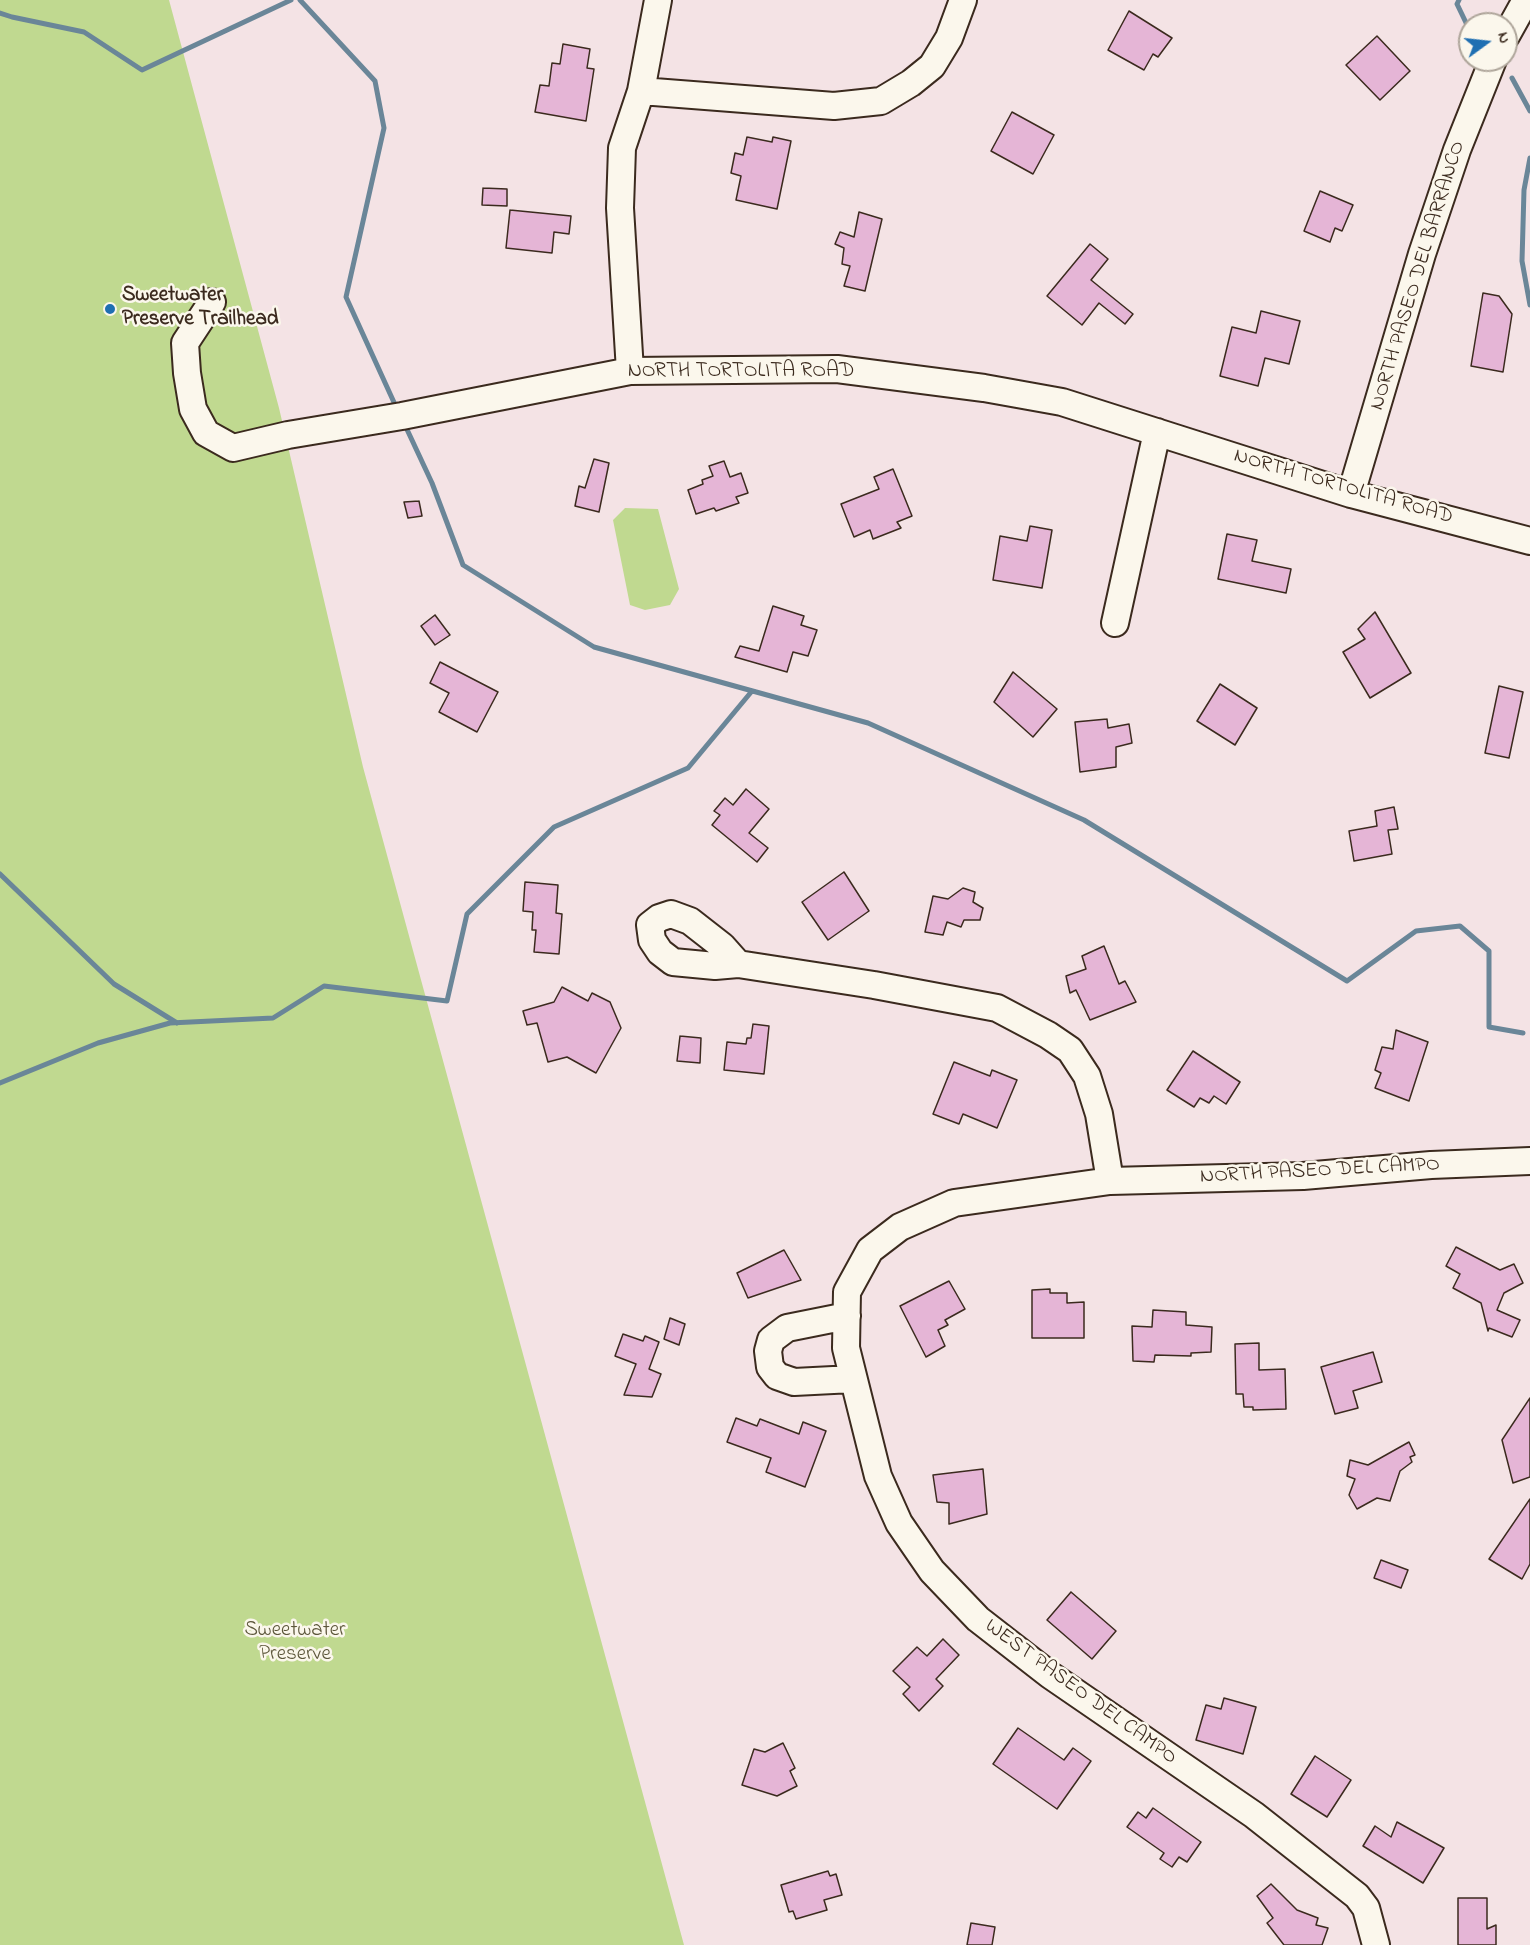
<!DOCTYPE html>
<html>
<head>
<meta charset="utf-8">
<style>
	body { margin:0 }
	#map { position:relative; width:1530px; height:1945px; overflow:hidden; background:#f4e3e5; font-family:"Indie Flower",sans-serif }
	canvas { display:block }
	.north { position:absolute; left:1458px; top:12px; width:60px; height:60px; box-sizing:border-box; background:#fbf7ec; border:2px solid #aea59a; border-radius:50%; rotate:75deg; font-size:16px; font-weight:700; line-height:24px; text-align:center; color:#3b2a1e }
	.north::after { content:''; display:block; margin:auto; width:21px; height:27px; background:#1f6fb2; clip-path:polygon(50% 0,100% 100%,50% 72%,0 100%) }
</style>
</head>
<body>
<div id="map">
<canvas width="1530" height="1945"></canvas>
<div class="north">N</div>
</div>
<script>
const ctx = document.querySelector('canvas').getContext('2d');
ctx.lineJoin = 'round';
function fill(path, color) { ctx.fillStyle = color; ctx.fill(path, 'evenodd'); }
const poly = rows => new Path2D(rows.map(r => 'M' + r).join(''));
function strokePath(path, color, width, dash) { ctx.strokeStyle = color; ctx.lineWidth = width; ctx.lineCap = dash ? 'butt' : 'round'; ctx.setLineDash(dash || []); ctx.stroke(path); }
function drawText(font, color, halo, rows, align = 'center') {
  ctx.font = font + ' "Indie Flower",sans-serif'; ctx.lineWidth = 5; ctx.setLineDash([]); ctx.textBaseline = 'middle'; ctx.strokeStyle = halo; ctx.fillStyle = color; for (const [text, x, y, turn = 0] of rows) {
    ctx.save(); ctx.translate(x, y); ctx.rotate((+turn || 0) * Math.PI / 180); ctx.textAlign = isNaN(turn) ? turn : align; if (halo) ctx.strokeText(text, 0, 0); ctx.fillText(text, 0, 0); ctx.restore();
  }
}
const green = poly([
	[0,0,169,0,279,408,363,767,684,1945,0,1945],
	[625,508,658,509,679,589,670,605,645,610,630,605,613,520]
]);
const stream = poly([
	[300,0,375,81,384,128,346,297,397,409],
	[1459,0,1457,4,1470,31],
	[0,13,12,17,84,32,142,70,291,0],
	[1512,78,1530,111],
	[1530,158,1524,190,1522,261,1530,305],
	[404,423,432,483,463,565,594,647,868,723,1084,820,1347,981,1416,931,1460,926,1489,951,1489,1027,1523,1033],
	[0,874,114,984,177,1023],
	[0,1083,98,1043,170,1023,273,1018,324,986,447,1001,467,914,554,827,688,768,752,691]
]);
const building = poly([
	[1129,11,1172,38,1158,57,1153,54,1144,70,1108,50,1129,11],
	[1377,36,1410,71,1380,100,1346,65,1377,36],
	[563,44,590,49,587,68,594,69,586,121,535,112,540,85,549,86,552,63,560,64,563,44],
	[1012,112,1054,135,1033,174,991,151,1012,112],
	[747,137,772,142,773,137,791,141,777,209,736,200,741,176,731,173,735,153,743,155,747,137],
	[483,188,507,189,507,206,482,205,483,188],
	[1320,191,1353,205,1342,231,1335,228,1330,242,1304,231,1320,191],
	[510,210,571,216,569,234,554,232,552,253,506,248,510,210],
	[859,212,882,219,865,291,844,286,850,266,842,264,844,248,835,244,840,232,854,237,859,212],
	[1090,244,1108,259,1091,280,1133,314,1125,324,1099,303,1082,325,1047,296,1090,244],
	[1483,293,1499,296,1512,314,1503,372,1471,366,1483,293],
	[1261,311,1300,321,1289,364,1265,358,1258,386,1220,376,1232,327,1256,333,1261,311],
	[594,459,609,463,599,512,575,506,579,486,585,488,594,459],
	[724,461,730,477,741,473,748,493,736,497,739,503,716,511,714,508,696,514,688,490,703,484,702,480,713,476,709,466,724,461],
	[893,469,912,516,897,522,901,528,873,539,870,530,854,537,841,504,879,489,874,477,893,469],
	[419,501,422,516,408,518,404,502,419,501],
	[1030,526,1052,530,1042,588,993,580,1000,536,1027,541,1030,526],
	[1227,534,1257,540,1252,561,1291,569,1286,593,1218,579,1227,534],
	[773,606,804,616,801,625,817,630,808,656,793,652,787,672,735,657,740,646,759,651,773,606],
	[1375,612,1411,673,1370,698,1343,652,1365,639,1358,629,1375,612],
	[435,615,450,635,435,645,421,626,435,615],
	[440,662,498,692,477,732,439,712,449,693,430,683,440,662],
	[1013,672,1057,709,1033,737,994,702,1013,672],
	[1220,684,1257,708,1235,745,1197,721,1220,684],
	[1499,686,1523,692,1509,758,1485,753,1499,686],
	[1107,719,1108,728,1129,724,1132,743,1116,747,1116,767,1080,772,1075,722,1107,719],
	[746,789,769,809,749,833,768,848,757,862,712,825,720,815,714,811,725,798,733,805,746,789],
	[1394,807,1398,829,1388,830,1392,854,1354,861,1349,831,1377,826,1375,811,1394,807],
	[844,872,869,911,828,940,802,902,844,872],
	[525,882,558,885,556,913,562,914,559,954,534,952,536,930,532,930,533,912,523,911,525,882],
	[963,888,975,892,973,902,983,908,980,920,964,920,961,927,947,922,943,935,925,932,933,896,948,899,963,888],
	[1104,946,1119,984,1125,981,1136,1002,1090,1020,1076,990,1070,993,1066,976,1086,969,1082,956,1104,946],
	[562,987,588,1001,592,993,610,1002,621,1028,596,1073,567,1057,548,1062,537,1023,527,1025,523,1011,554,1002,562,987],
	[753,1024,769,1026,764,1074,724,1070,727,1042,746,1044,747,1038,751,1038,753,1024],
	[1396,1030,1428,1042,1409,1101,1375,1088,1381,1073,1375,1070,1382,1047,1393,1049,1396,1030],
	[680,1036,701,1038,700,1063,677,1061,680,1036],
	[1193,1051,1240,1082,1226,1104,1214,1096,1209,1103,1200,1098,1194,1107,1167,1090,1193,1051],
	[954,1062,990,1076,992,1070,1017,1080,997,1128,963,1114,959,1124,933,1114,954,1062],
	[1456,1247,1500,1270,1514,1264,1523,1283,1504,1293,1497,1310,1520,1320,1512,1337,1489,1328,1488,1331,1481,1303,1453,1288,1460,1274,1446,1266,1456,1247],
	[784,1250,801,1280,748,1298,737,1273,784,1250],
	[949,1281,965,1309,945,1320,948,1325,938,1330,945,1346,926,1357,900,1306,949,1281],
	[1050,1289,1050,1293,1067,1293,1067,1303,1084,1302,1084,1338,1032,1338,1032,1290,1050,1289],
	[1153,1310,1186,1312,1186,1325,1212,1327,1211,1352,1191,1353,1191,1356,1155,1355,1154,1362,1133,1361,1132,1326,1152,1327,1153,1310],
	[670,1318,685,1324,679,1345,664,1339,670,1318],
	[623,1334,643,1341,645,1336,659,1342,649,1369,661,1374,652,1397,624,1395,636,1364,615,1356,623,1334],
	[1259,1343,1259,1370,1285,1369,1286,1409,1253,1410,1253,1407,1244,1407,1243,1394,1236,1394,1235,1344,1259,1343],
	[1373,1352,1382,1382,1353,1391,1358,1408,1335,1414,1321,1367,1373,1352],
	[1530,1398,1530,1477,1513,1483,1502,1440,1530,1398],
	[736,1418,757,1426,760,1419,799,1434,803,1422,826,1431,805,1487,766,1472,771,1458,727,1442,736,1418],
	[1409,1442,1415,1455,1410,1457,1412,1462,1400,1471,1390,1501,1377,1498,1357,1509,1349,1495,1355,1479,1347,1476,1350,1460,1368,1465,1409,1442],
	[983,1469,987,1514,949,1524,949,1503,937,1502,933,1475,983,1469],
	[1530,1499,1530,1564,1522,1579,1489,1559,1530,1499],
	[1381,1560,1408,1570,1401,1588,1374,1578,1381,1560],
	[1071,1592,1116,1631,1092,1659,1047,1620,1071,1592],
	[943,1639,959,1655,936,1679,943,1686,919,1711,903,1694,910,1687,893,1671,917,1647,927,1656,943,1639],
	[1224,1698,1256,1707,1243,1754,1196,1740,1206,1705,1221,1709,1224,1698],
	[1018,1728,1064,1760,1073,1748,1091,1761,1057,1809,993,1764,1018,1728],
	[783,1743,795,1768,790,1771,797,1786,777,1796,742,1785,754,1749,765,1752,783,1743],
	[1315,1756,1351,1780,1327,1817,1291,1794,1315,1756],
	[1153,1808,1201,1842,1187,1862,1179,1857,1172,1867,1160,1859,1164,1853,1127,1827,1138,1812,1146,1818,1153,1808],
	[1397,1822,1444,1848,1423,1883,1363,1846,1375,1826,1391,1837,1397,1822],
	[828,1871,830,1876,836,1874,842,1895,824,1900,827,1910,796,1919,793,1911,789,1912,781,1885,828,1871],
	[1271,1884,1297,1910,1318,1918,1316,1925,1328,1928,1322,1945,1284,1945,1267,1923,1273,1918,1257,1896,1271,1884],
	[1458,1898,1487,1898,1487,1929,1496,1925,1496,1945,1458,1945,1458,1898],
	[971,1923,995,1927,992,1945,967,1945,971,1923]
]);
const minor = poly([
	[1506,36,1526,0],
	[641,91,834,106,881,101,911,83,932,66,949,38,963,0],
	[212,302,185,343,187,373,193,409,206,433,233,448,288,435,402,416,630,371,837,369,984,388,1062,402,1351,494,1530,541],
	[630,371,620,208,622,148,641,91,658,0],
	[1351,494,1422,254,1457,150,1493,60],
	[1115,623,1157,432],
	[738,964,722,946,690,921,671,914,659,918,650,925,652,940,660,952,673,962,715,966,738,964,874,985,997,1008,1048,1035,1070,1050,1087,1076,1099,1114,1110,1181],
	[847,1316,787,1328,771,1340,768,1351,770,1367,777,1376,794,1382,853,1379],
	[1376,1945,1366,1908,1357,1896,1254,1815,1050,1675,978,1619,932,1571,899,1523,878,1476,846,1348,847,1292,870,1250,900,1227,954,1203,1110,1181,1303,1176,1431,1165,1530,1161]
]);
const markers = [
	[110,309,6,"#1f6fb2"]
];
const streetNames = [
	["NORTH PASEO DEL BARRANCO",1419,276,-73],
	["NORTH TORTOLITA ROAD",741,373],
	["NORTH TORTOLITA ROAD",1343,488,16],
	["NORTH PASEO DEL CAMPO",1320,1172,-3],
	["WEST PASEO DEL CAMPO",1080,1693,36]
];
const poiNames = [
	["Sweetwater",122,297],
	["Preserve Trailhead",122,321]
];
const parkNames = [
	["Sweetwater",295,1632],
	["Preserve",295,1656]
];
fill(green, '#c0d990');
strokePath(stream, '#6a8698', 5);
fill(building, '#e5b5d6');
strokePath(building, '#3b2a1e', 1.5);
strokePath(minor, '#3b2a1e', 30);
strokePath(minor, '#fbf7ec', 26);
for (const [x, y, r, color] of markers) { const dot = new Path2D(); dot.arc(x, y, r, 0, 2 * Math.PI); ctx.fillStyle = color; ctx.fill(dot); strokePath(dot, '#fbf7ec', 2); }
drawText('21px', '#3b2a1e', '#fbf7ec', streetNames);
drawText('bold 21px', '#3b2a1e', '#fbf7ec', poiNames, 'left');
drawText('21px', '#5c563a', '#fbf7ec', parkNames);
</script>
</body>
</html>
